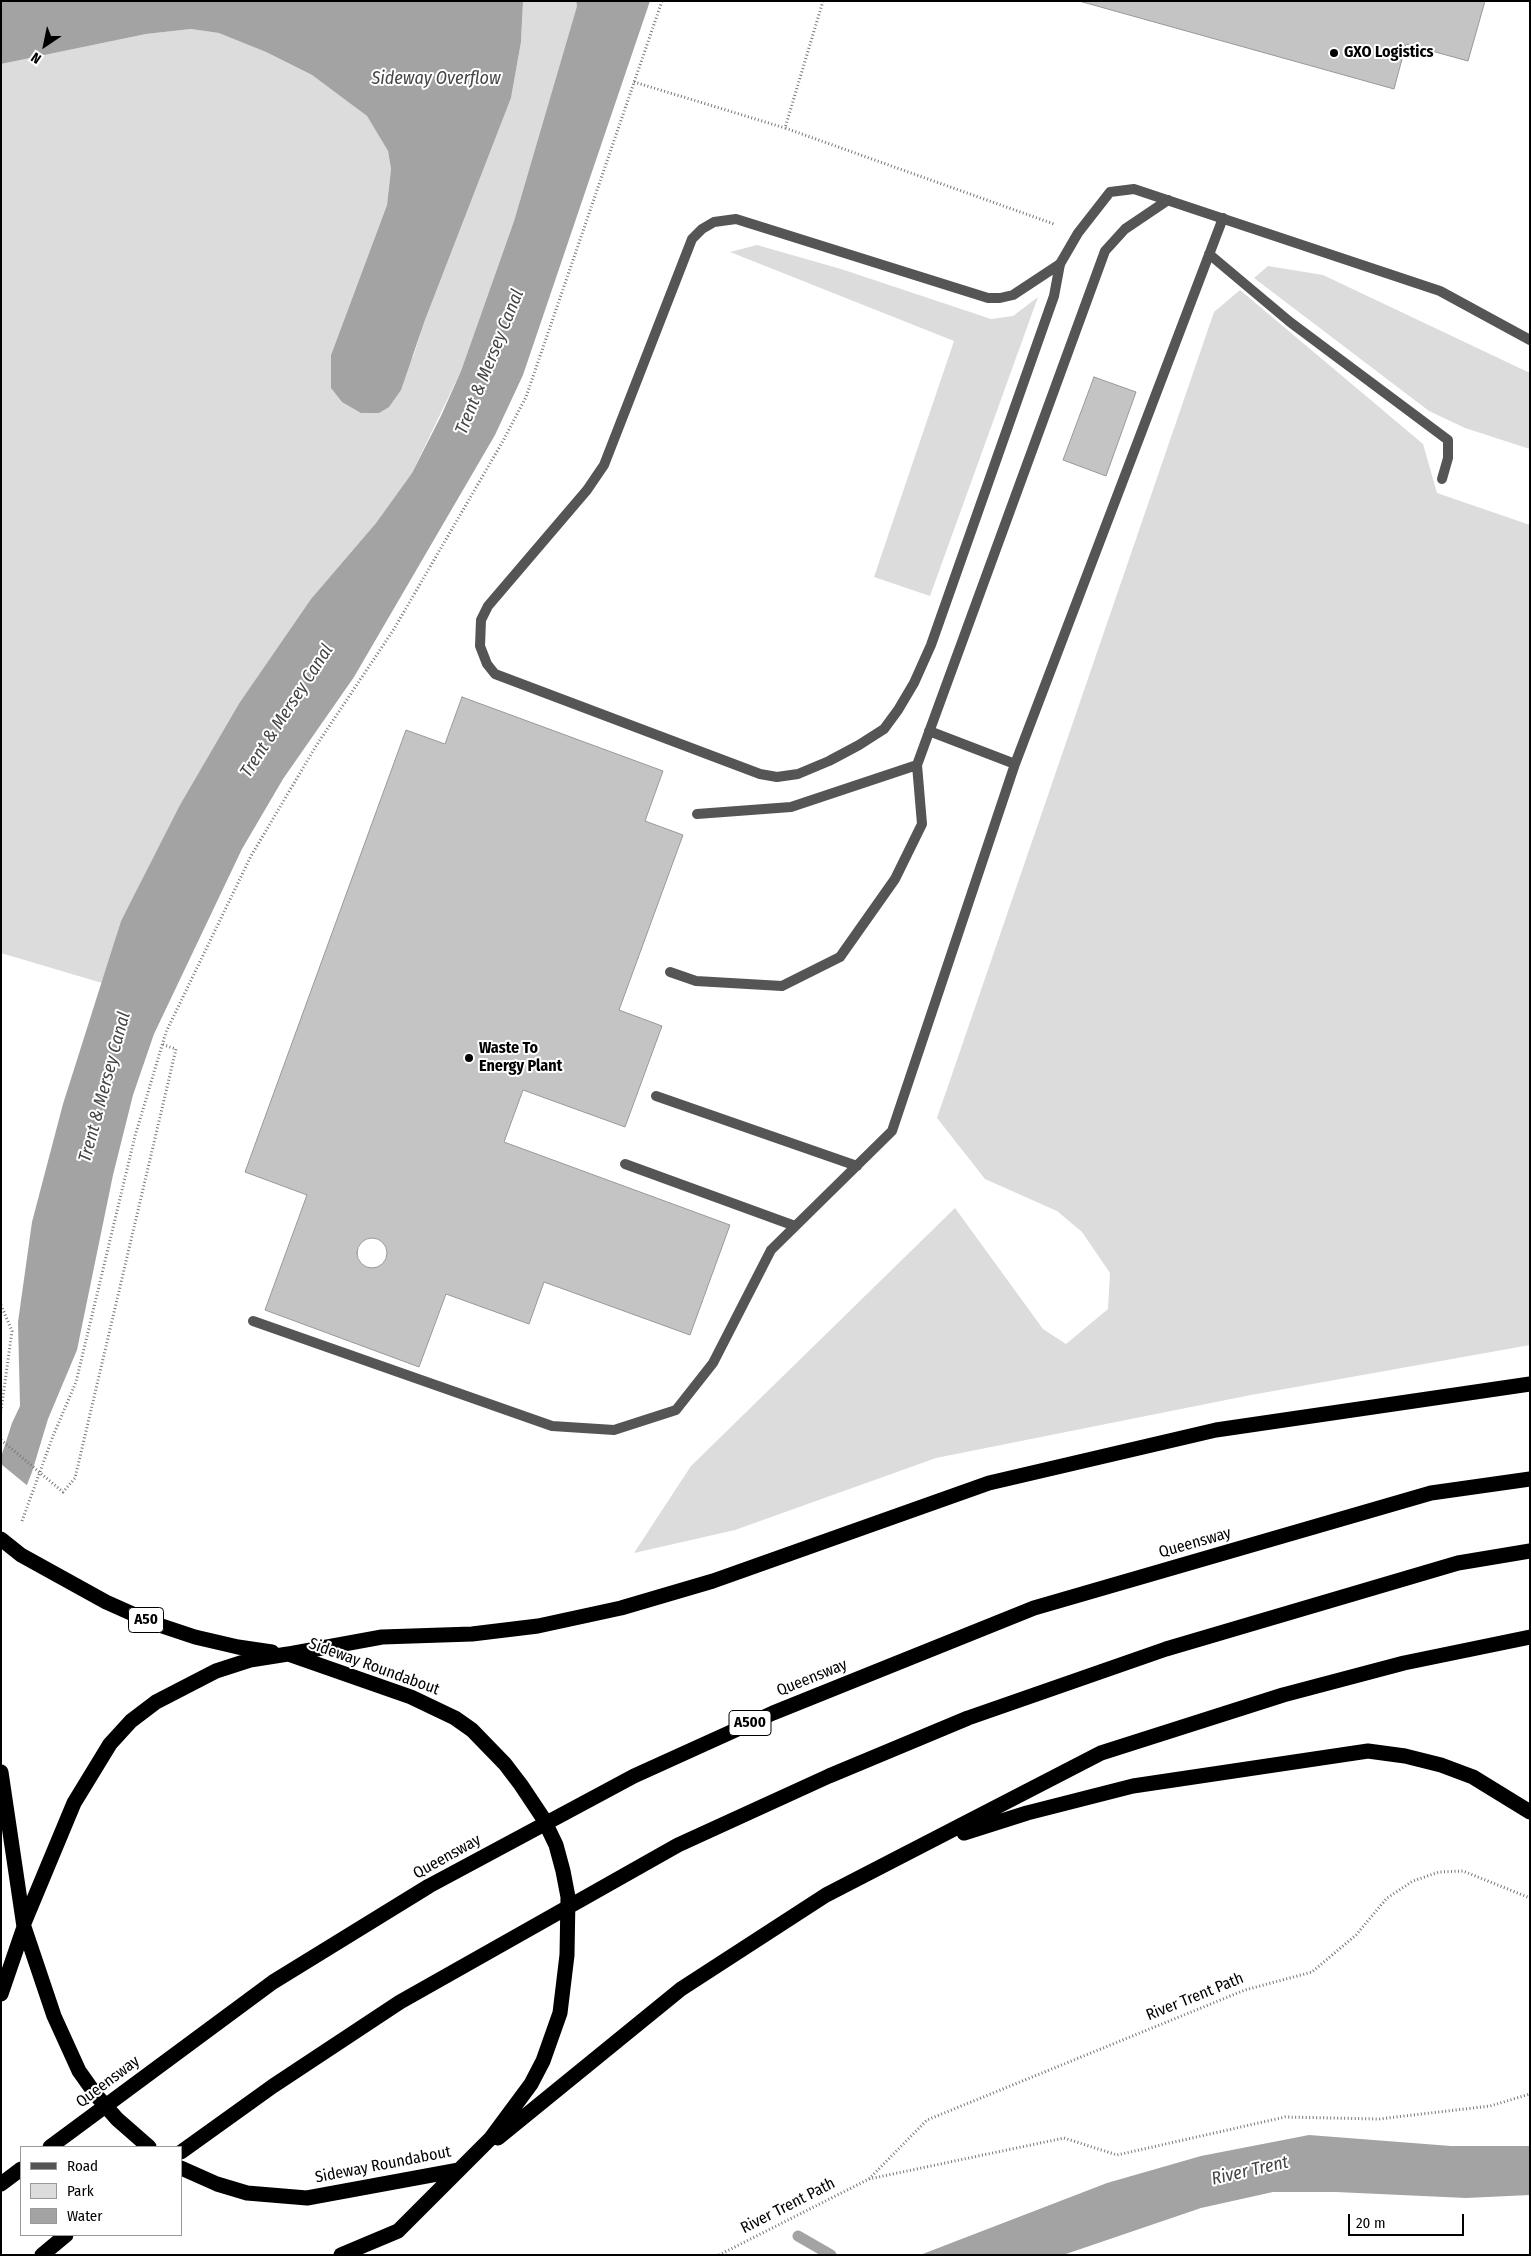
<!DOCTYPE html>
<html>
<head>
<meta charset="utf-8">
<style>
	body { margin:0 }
	#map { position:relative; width:1531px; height:2256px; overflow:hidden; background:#fff; font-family:"Fira Sans Condensed",sans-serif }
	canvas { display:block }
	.frame { position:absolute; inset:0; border:2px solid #000; pointer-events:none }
	.legend { position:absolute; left:20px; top:2146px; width:162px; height:90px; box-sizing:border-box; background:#fff; border:1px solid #999; margin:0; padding:6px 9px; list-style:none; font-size:15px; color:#000 }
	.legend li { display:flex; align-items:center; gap:10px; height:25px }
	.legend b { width:25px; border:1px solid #999 }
	.north { position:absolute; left:20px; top:20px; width:50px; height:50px; -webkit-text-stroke:4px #fff; paint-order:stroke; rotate:214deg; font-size:14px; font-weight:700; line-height:20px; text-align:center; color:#000 }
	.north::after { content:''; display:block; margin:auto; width:18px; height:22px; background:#000; clip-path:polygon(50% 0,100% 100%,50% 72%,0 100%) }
	.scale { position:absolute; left:1348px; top:2214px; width:116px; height:22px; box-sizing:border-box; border:2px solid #000; border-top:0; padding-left:6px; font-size:15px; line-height:18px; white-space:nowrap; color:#000; -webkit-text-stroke:4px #fff; paint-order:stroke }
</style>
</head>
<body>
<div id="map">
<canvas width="1531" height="2256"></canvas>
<div class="frame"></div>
<ul class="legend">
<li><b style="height:6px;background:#555"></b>Road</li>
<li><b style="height:14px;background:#dcdcdc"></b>Park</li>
<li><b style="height:14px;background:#a3a3a3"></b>Water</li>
</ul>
<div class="north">N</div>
<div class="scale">20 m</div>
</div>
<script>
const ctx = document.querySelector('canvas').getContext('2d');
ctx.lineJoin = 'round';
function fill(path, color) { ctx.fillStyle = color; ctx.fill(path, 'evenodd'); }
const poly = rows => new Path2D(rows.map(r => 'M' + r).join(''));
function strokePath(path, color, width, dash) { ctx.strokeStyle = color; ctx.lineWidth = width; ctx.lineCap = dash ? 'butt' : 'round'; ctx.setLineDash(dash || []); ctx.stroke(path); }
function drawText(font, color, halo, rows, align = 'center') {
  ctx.font = font + ' "Fira Sans Condensed",sans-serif'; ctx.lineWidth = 4; ctx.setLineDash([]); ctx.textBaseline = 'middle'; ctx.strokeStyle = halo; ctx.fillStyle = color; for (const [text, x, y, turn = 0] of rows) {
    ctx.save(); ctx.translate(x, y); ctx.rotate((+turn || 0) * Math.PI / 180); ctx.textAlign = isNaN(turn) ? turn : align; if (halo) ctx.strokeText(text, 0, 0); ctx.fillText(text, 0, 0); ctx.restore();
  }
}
const green = poly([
	[523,1,576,1,577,6,514,221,461,371,412,473,376,523,311,599,240,702,121,921,102,983,1,953,1,64,146,34,191,29,220,33,266,52,312,75,367,116,388,151,391,169,387,205,331,355,331,387,342,402,413,357,425,320,511,98,521,42],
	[757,245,841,269,991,319,1013,316,1038,297,930,596,874,577,954,341,730,252],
	[1268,266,1323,275,1530,373,1530,449,1465,428,1429,411,1254,278],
	[1240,290,1423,444,1437,493,1530,525,1530,1345,1251,1395,936,1458,735,1530,634,1553,691,1466,955,1208,1043,1329,1066,1344,1108,1309,1110,1273,1082,1232,1057,1211,985,1179,937,1118,1214,312]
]);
const water = poly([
	[1,1,523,1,521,42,511,98,425,320,401,390,389,407,379,413,361,413,342,402,331,388,331,355,387,205,391,169,388,151,367,116,312,75,266,52,219,33,191,29,146,34,1,64],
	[576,1,650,1,523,375,495,435,354,677,283,779,242,849,154,1034,133,1095,113,1175,77,1350,48,1419,32,1472,1,1551,1,1457,12,1423,20,1406,18,1322,32,1222,63,1104,121,921,180,805,240,702,311,599,376,523,412,473,441,416,461,371,514,221,577,6],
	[1309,2135,1451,2146,1530,2146,1530,2195,1466,2198,1336,2192,1273,2192,1201,2208,1063,2255,920,2255,1107,2183,1201,2156]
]);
const pier = poly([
	[1,1464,29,1487,1,1554]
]);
const stream = poly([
	[798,2236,831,2255]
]);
const building = poly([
	[1079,1,1485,1,1468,61,1406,44,1394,89,1079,1],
	[1094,377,1136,392,1106,476,1063,460,1094,377],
	[462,697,663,771,645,821,683,835,619,1010,662,1026,625,1127,523,1090,504,1142,730,1225,690,1335,544,1282,529,1324,446,1294,419,1367,265,1310,307,1195,245,1172,406,730,445,744,462,697],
	'357 1253a15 15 0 1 1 30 0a15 15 0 1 1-30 0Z'
]);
const path = poly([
	[823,1,785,128,1054,224],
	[634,82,785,128],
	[1,1305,12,1331,1,1411],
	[1,1440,63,1492,75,1478,176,1049,161,1044],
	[22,1521,53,1436,76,1382,135,1136,166,1032,251,856,316,746,394,629,503,441,526,397,662,1],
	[869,2179,927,2120,1245,1990,1312,1972,1356,1935,1387,1898,1413,1881,1439,1872,1463,1871,1530,1898],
	[719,2255,869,2179,1064,2138,1117,2155,1285,2117,1379,2119,1490,2106,1530,2094]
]);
const lane = poly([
	[736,219,988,298,1000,298,1013,295,1060,264,1054,296,931,645,914,683,898,710,884,729,859,745,829,761,798,774,777,777,760,774,495,674,487,664,480,646,481,620,488,606,587,490,604,465,692,239,702,229,714,222,736,219],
	[1209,254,1290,322,1448,440,1448,458,1442,479],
	[929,731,1015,764],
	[697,814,791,807,917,765,1105,251,1125,229,1168,200],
	[670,972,696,981,782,986,840,957,895,879,922,824,917,765],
	[656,1096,857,1166],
	[625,1164,795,1226],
	[253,1321,552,1426,614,1430,676,1410,713,1363,771,1250,892,1131,1015,764,1223,218]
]);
const street = poly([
	[1060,264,1078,233,1110,192,1134,189,1440,291,1530,340]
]);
const highway = poly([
	[1,1539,21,1555,106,1602,153,1623,195,1637,238,1647,272,1652],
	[289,1654,382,1637,472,1634,538,1626,621,1608,713,1581,989,1483,1216,1430,1530,1384],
	[1,1772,24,1927,54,2016,79,2071,96,2095,117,2119,149,2147],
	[964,1833,1027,1813,1133,1786,1368,1751,1405,1756,1441,1765,1473,1777,1530,1812],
	[24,1923,74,1803,110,1744,131,1721,156,1702,216,1671,250,1660,288,1654,411,1697,455,1718,472,1730,505,1764,521,1785,543,1818,556,1845,563,1871,568,1897,567,1955,560,2013,543,2061,531,2084,491,2138,459,2170,307,2198,247,2193,217,2184,181,2168],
	[1,1994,24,1927],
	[498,2138,681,1989,826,1895,1101,1753,1283,1695,1404,1663,1530,1637],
	[50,2147,273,1982,429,1886,634,1776,773,1713,1034,1608,1431,1493,1530,1479],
	[181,2152,273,2086,400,2002,678,1845,829,1776,968,1718,1166,1649,1458,1563,1530,1551],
	[1,2184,21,2169],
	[42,2255,66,2235],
	[341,2255,398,2231,459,2170]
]);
const markers = [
	[1334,53,5,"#000"],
	[469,1058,5,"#000"]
];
const shields = [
	[146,1620,35],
	[750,1723,42]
];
const shieldNames = [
	["A50",146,1620],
	["A500",750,1723]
];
const poiNames = [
	["GXO Logistics",1344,53],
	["Waste To",479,1049],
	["Energy Plant",479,1067]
];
const streetNames = [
	["Queensway",1195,1543,-16],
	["Sideway Roundabout",374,1667,20],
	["Queensway",812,1678,-22],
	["Queensway",447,1857,-29],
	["River Trent Path",1195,1997,-22],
	["Queensway",108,2082,-37],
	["Sideway Roundabout",383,2165,-11],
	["River Trent Path",788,2206,-27]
];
const waterNames = [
	["Sideway Overflow",436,79],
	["Trent & Mersey Canal",490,362,-68],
	["Trent & Mersey Canal",287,711,-57],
	["Trent & Mersey Canal",105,1087,-75],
	["River Trent",1250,2171,-13]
];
fill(green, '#dcdcdc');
fill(water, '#a3a3a3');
fill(pier, '#fff');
strokePath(stream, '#a3a3a3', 11);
fill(building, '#c4c4c4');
strokePath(building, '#999', 1);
strokePath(path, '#777', 3, [1, 2.5]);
strokePath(lane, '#555', 10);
strokePath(street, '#555', 10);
strokePath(highway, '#000', 15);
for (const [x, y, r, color] of markers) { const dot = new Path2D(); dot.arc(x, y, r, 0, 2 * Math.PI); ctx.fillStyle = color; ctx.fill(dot); strokePath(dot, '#fff', 2); }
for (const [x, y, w] of shields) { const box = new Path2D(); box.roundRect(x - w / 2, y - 12.5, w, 25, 4); ctx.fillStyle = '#fff'; ctx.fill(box); strokePath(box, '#000', 1); }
drawText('bold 15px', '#000', null, shieldNames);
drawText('bold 16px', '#000', '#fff', poiNames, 'left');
drawText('16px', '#000', '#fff', streetNames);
drawText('italic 18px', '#444', '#fff', waterNames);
</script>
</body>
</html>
